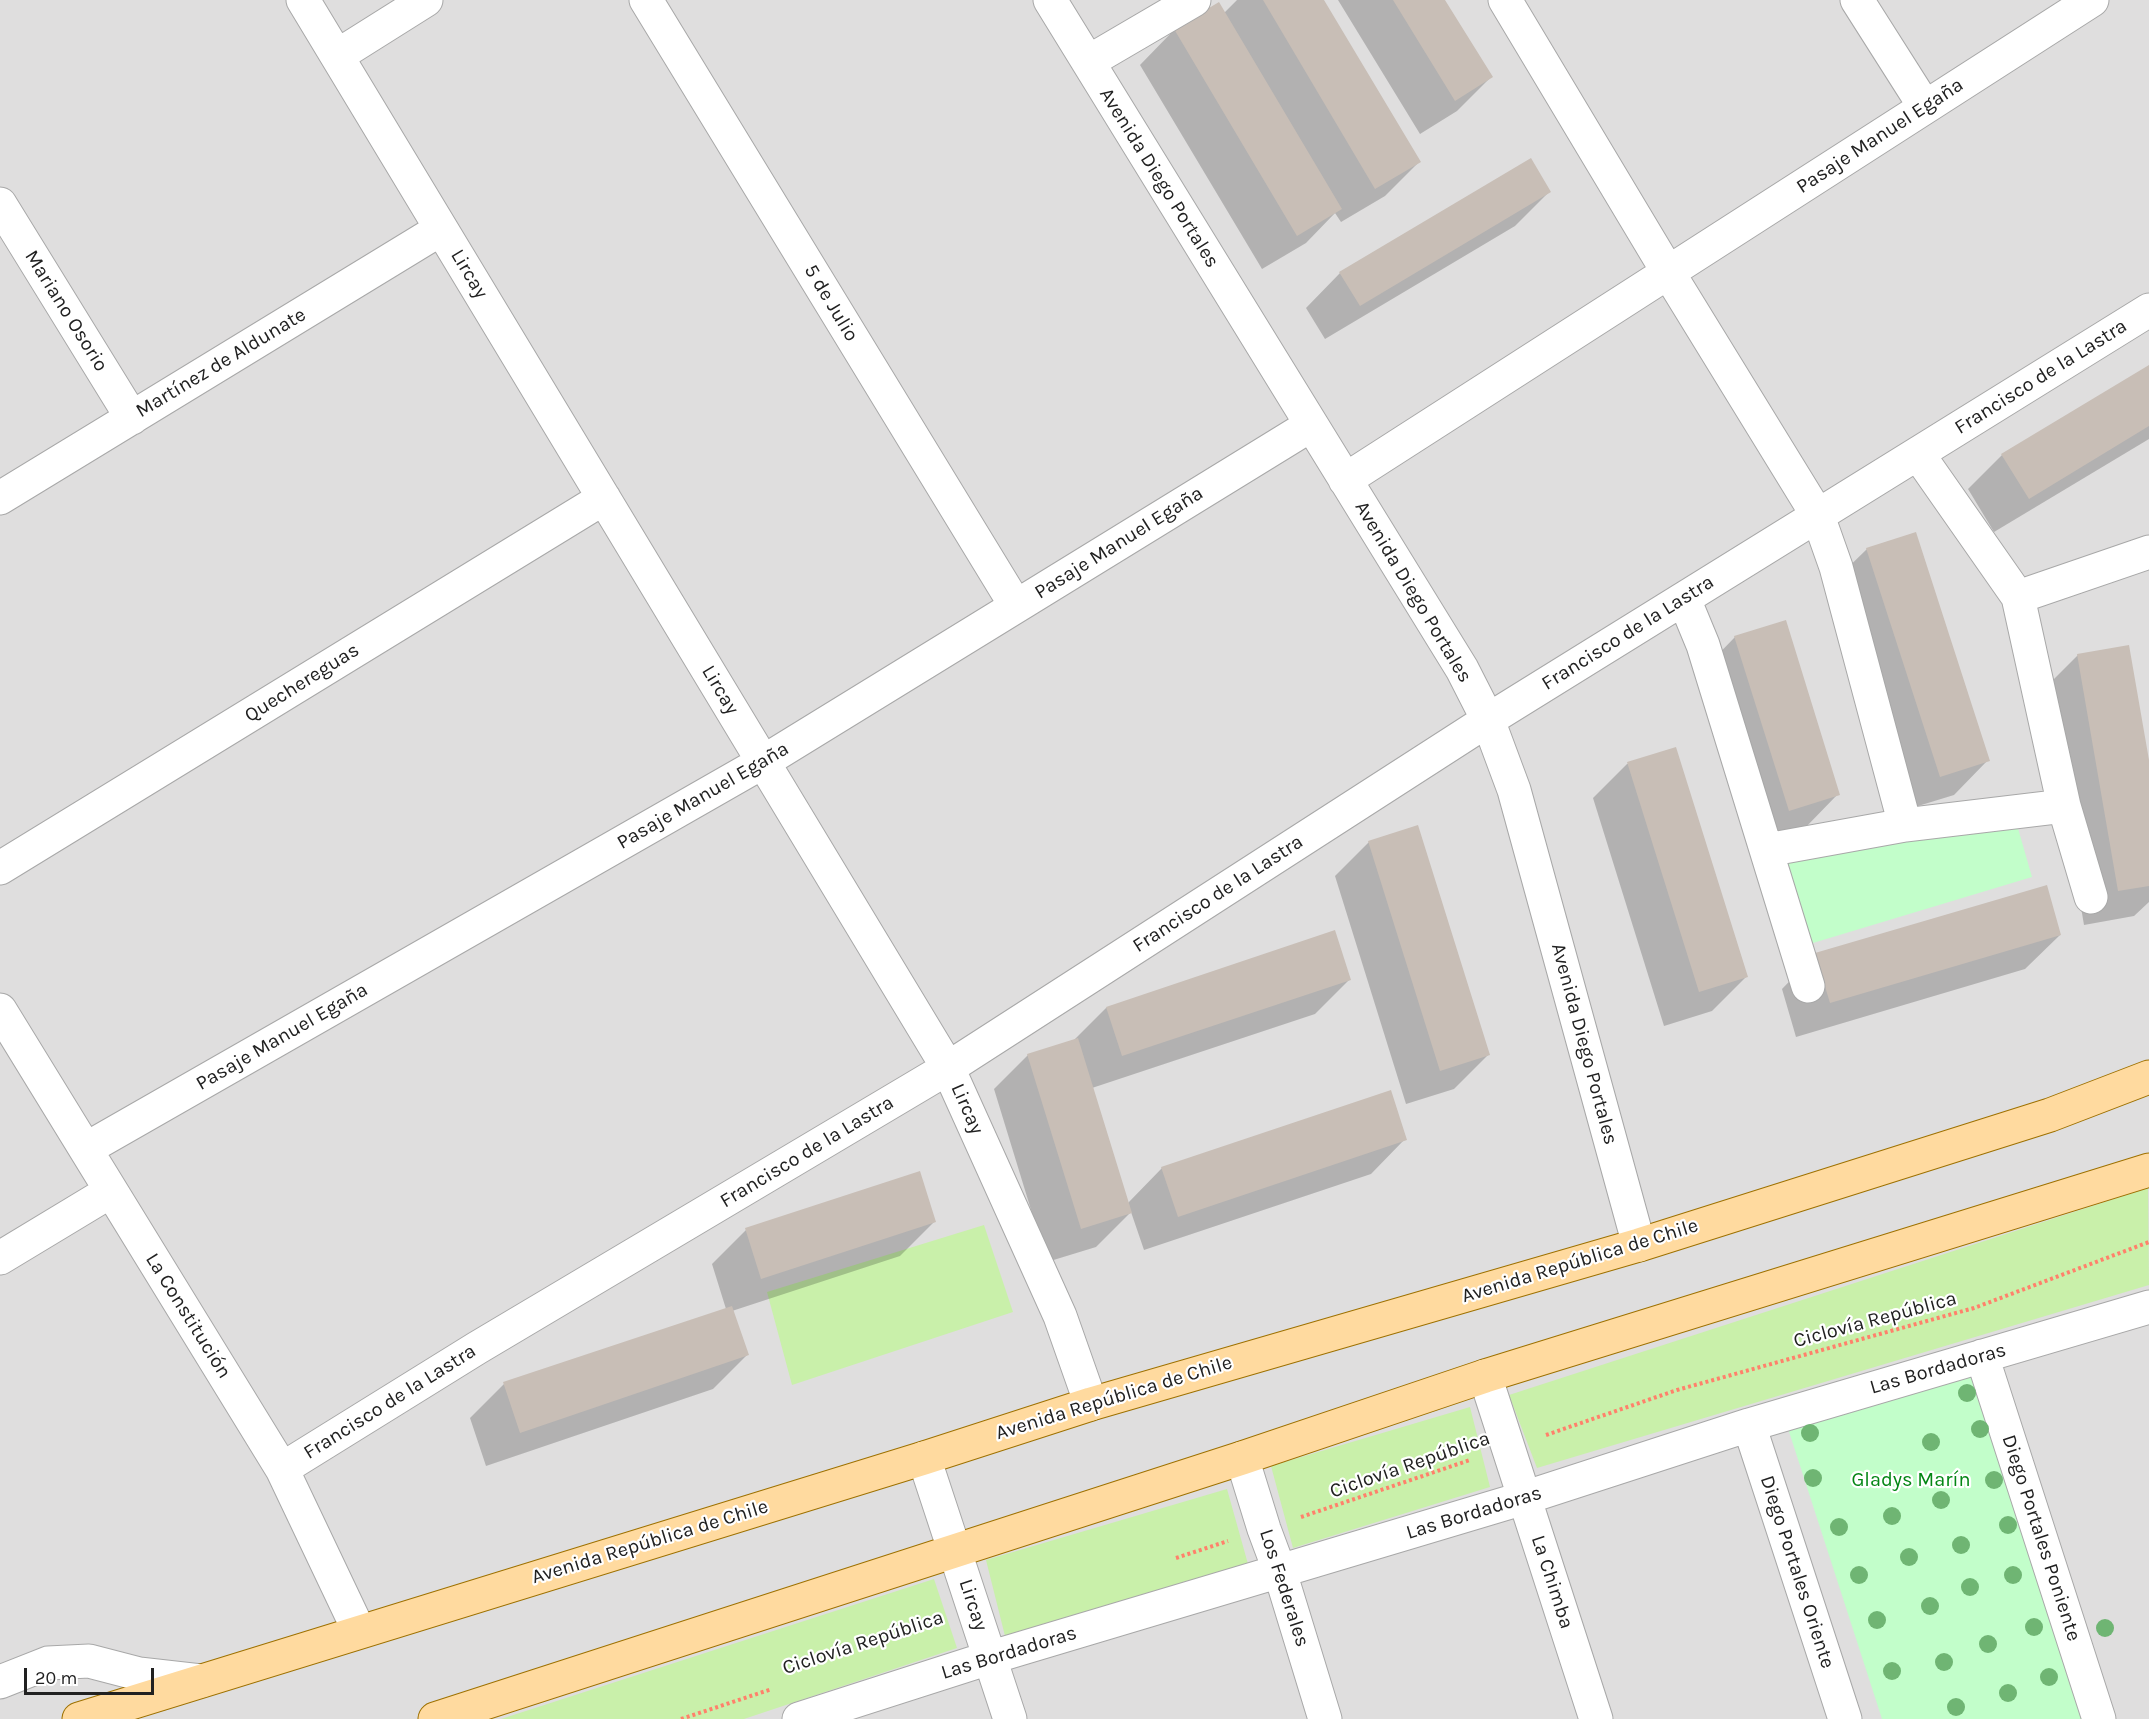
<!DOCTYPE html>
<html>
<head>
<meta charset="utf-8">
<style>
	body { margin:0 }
	#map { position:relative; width:2149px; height:1719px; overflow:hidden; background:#f2efe7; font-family:Karla,sans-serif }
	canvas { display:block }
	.scale { position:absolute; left:24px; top:1668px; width:130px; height:27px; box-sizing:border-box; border:3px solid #212121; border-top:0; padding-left:8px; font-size:18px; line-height:21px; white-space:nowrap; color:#212121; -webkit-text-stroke:4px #fff; paint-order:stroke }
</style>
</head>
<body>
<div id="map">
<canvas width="2149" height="1719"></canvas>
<div class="scale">20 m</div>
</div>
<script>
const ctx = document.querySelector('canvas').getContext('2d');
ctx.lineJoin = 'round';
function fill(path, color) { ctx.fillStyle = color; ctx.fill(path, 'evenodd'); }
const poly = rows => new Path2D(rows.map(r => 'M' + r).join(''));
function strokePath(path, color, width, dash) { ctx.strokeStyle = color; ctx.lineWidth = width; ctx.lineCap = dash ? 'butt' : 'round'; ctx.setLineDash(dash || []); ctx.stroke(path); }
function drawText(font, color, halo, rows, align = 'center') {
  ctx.font = font + ' Karla,sans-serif'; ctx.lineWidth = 4.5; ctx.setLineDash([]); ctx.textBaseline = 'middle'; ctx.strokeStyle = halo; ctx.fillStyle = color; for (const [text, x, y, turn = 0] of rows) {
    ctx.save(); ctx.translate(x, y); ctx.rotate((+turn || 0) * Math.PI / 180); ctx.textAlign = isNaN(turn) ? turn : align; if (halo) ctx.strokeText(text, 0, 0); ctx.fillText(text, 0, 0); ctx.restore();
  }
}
const residential = poly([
	[0,0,2149,0,2149,1719,0,1719]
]);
const grass = poly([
	[2148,1188,2149,1285,1537,1468,1509,1395],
	[984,1225,1013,1312,792,1385,767,1292],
	[1470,1407,1490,1487,1293,1548,1271,1466],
	[1227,1489,1248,1564,1005,1636,986,1560],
	[934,1579,957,1648,744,1719,501,1719]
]);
const park = poly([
	[2011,804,2032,877,1803,946,1770,835],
	[1977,1357,2094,1719,1882,1719,1782,1410]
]);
const shadow = poly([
	[1237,0,1323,0,1419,162,1385,196,1341,222,1335,213,1306,243,1262,269,1140,65,1174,30,1224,13],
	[1338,0,1443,0,1491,77,1457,111,1420,134],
	[1549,192,1515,226,1325,339,1306,308,1340,273],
	[2149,367,2149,439,1994,532,1968,489,2002,455],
	[1867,549,1988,760,1954,795,1905,810,1832,583],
	[1735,637,1838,794,1804,829,1754,844,1701,672],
	[2078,655,2149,768,2149,902,2134,916,2084,925,2044,689],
	[1675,749,1747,976,1712,1011,1664,1026,1593,798,1627,764],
	[1369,842,1489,1054,1454,1089,1406,1104,1335,876],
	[2060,935,2025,969,1796,1037,1782,989,1816,954],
	[1350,979,1315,1014,1092,1088,1128,1203,1162,1168,1405,1139,1371,1174,1144,1250,1131,1212,1096,1247,1047,1262,994,1089,1028,1055,1073,1041,1106,1008],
	[934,1222,900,1256,732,1311,747,1355,713,1389,486,1466,470,1418,504,1384,726,1309,712,1264,746,1230]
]);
const building = poly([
	[1263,0,1324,0,1421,162,1375,189],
	[1393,0,1445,0,1493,77,1455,101],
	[1219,2,1342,209,1297,236,1174,29],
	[1531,158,1551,192,1360,306,1339,272],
	[2149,365,2149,426,2029,499,2001,454],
	[1916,532,1990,761,1940,777,1866,548],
	[1786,620,1840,795,1789,811,1734,636],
	[2129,645,2149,760,2149,886,2118,891,2077,654],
	[1676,747,1748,977,1699,992,1627,762],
	[1418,825,1490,1055,1440,1071,1368,841],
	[2047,885,2061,935,1830,1003,1815,953],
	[1335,930,1351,980,1122,1056,1106,1007],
	[1078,1038,1132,1213,1081,1229,1027,1054],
	[1391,1090,1407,1140,1178,1217,1161,1167],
	[920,1171,936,1222,761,1279,745,1228],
	[732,1306,749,1355,520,1433,503,1382]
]);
const path = poly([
	[1546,1435,1677,1390,1974,1308,2149,1242],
	[1301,1517,1470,1460],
	[1176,1558,1228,1541],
	[681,1719,772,1689]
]);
const minor = poly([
	[303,0,948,1068,1060,1316,1091,1404],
	[646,0,1016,606],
	[1050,0,1462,669,1488,720,1514,790,1639,1245],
	[1505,0,1668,272,1818,516,1836,567,1905,825],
	[1857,0,1925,107],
	[337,56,426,0],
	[1088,62,1194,0],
	[0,204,132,418],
	[1918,454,2018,597,2149,552],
	[1345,480,2092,0],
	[0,498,441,229],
	[2018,597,2064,806,2091,897],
	[1684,599,1703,645,1808,986],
	[1767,850,1905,825,2064,806],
	[0,868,604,498],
	[0,1010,282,1469,359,1631],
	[86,1149,763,762,1311,425],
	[0,1258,111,1191],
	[1982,1356,2099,1719],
	[1485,1376,1596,1719],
	[1749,1425,1845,1719],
	[924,1458,1010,1719],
	[1242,1458,1264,1529,1280,1572,1325,1719],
	[282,1469,477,1348,948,1068,1488,720,2149,310],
	[0,1682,48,1663,89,1661,139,1674,201,1681],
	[799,1719,989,1658,1524,1498,1749,1425,2149,1307]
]);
const major = poly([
	[79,1719,924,1458,1091,1404,1639,1245,2050,1115,2149,1077],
	[435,1719,1242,1458,1485,1376,2149,1170]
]);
const trees = [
	[1967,1393],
	[1980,1429],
	[1810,1433],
	[1931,1442],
	[1813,1478],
	[1994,1480],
	[1941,1500],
	[1892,1516],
	[2008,1525],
	[1839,1527],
	[1961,1545],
	[1909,1557],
	[1859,1575],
	[2013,1575],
	[1970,1587],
	[1930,1606],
	[1877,1620],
	[2034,1627],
	[2105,1628],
	[1988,1644],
	[1944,1662],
	[1892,1671],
	[2049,1677],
	[2008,1693],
	[1956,1707]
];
const streetNames = [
	["Pasaje Manuel Egaña",1880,136,-33],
	["Avenida Diego Portales",1159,178,58],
	["Lircay",469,274,59],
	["5 de Julio",831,303,59],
	["Mariano Osorio",66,311,58],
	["Martínez de Aldunate",221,363,-31],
	["Francisco de la Lastra",2041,377,-32],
	["Pasaje Manuel Egaña",1119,543,-32],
	["Avenida Diego Portales",1413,592,59],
	["Francisco de la Lastra",1628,633,-32],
	["Quechereguas",302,683,-32],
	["Lircay",720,690,59],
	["Pasaje Manuel Egaña",703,796,-30],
	["Francisco de la Lastra",1218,894,-33],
	["Pasaje Manuel Egaña",282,1037,-30],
	["Avenida Diego Portales",1584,1044,75],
	["Lircay",967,1109,66],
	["Francisco de la Lastra",807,1152,-31],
	["Avenida República de Chile",1580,1261,-17],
	["La Constitución",188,1316,58],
	["Ciclovía República",1875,1320,-15],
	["Las Bordadoras",1938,1369,-16],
	["Avenida República de Chile",1114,1398,-17],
	["Francisco de la Lastra",390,1402,-32],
	["Ciclovía República",1410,1465,-19],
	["Las Bordadoras",1474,1513,-17],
	["Diego Portales Poniente",2041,1538,72],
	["Avenida República de Chile",650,1542,-17],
	["Diego Portales Oriente",1797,1572,72],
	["La Chimba",1552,1582,72],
	["Los Federales",1284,1588,72],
	["Lircay",973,1605,72],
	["Ciclovía República",863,1643,-18],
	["Las Bordadoras",1009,1653,-17]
];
const parkNames = [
	["Gladys Marín",1911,1480]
];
fill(residential, '#dfdede');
fill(grass, '#c9f0aa');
fill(park, '#c2feca');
fill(shadow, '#0003');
fill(building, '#c8beb6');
strokePath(minor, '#a8a8a8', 35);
strokePath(major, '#9e7100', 35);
strokePath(path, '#ff816b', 4, [3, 3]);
strokePath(minor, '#fff', 33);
strokePath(major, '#ffda9f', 33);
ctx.fillStyle = '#6fb573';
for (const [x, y] of trees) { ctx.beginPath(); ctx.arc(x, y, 9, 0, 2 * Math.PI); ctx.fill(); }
drawText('20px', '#212121', '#fff', streetNames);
drawText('20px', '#038614', '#fff', parkNames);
</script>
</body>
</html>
